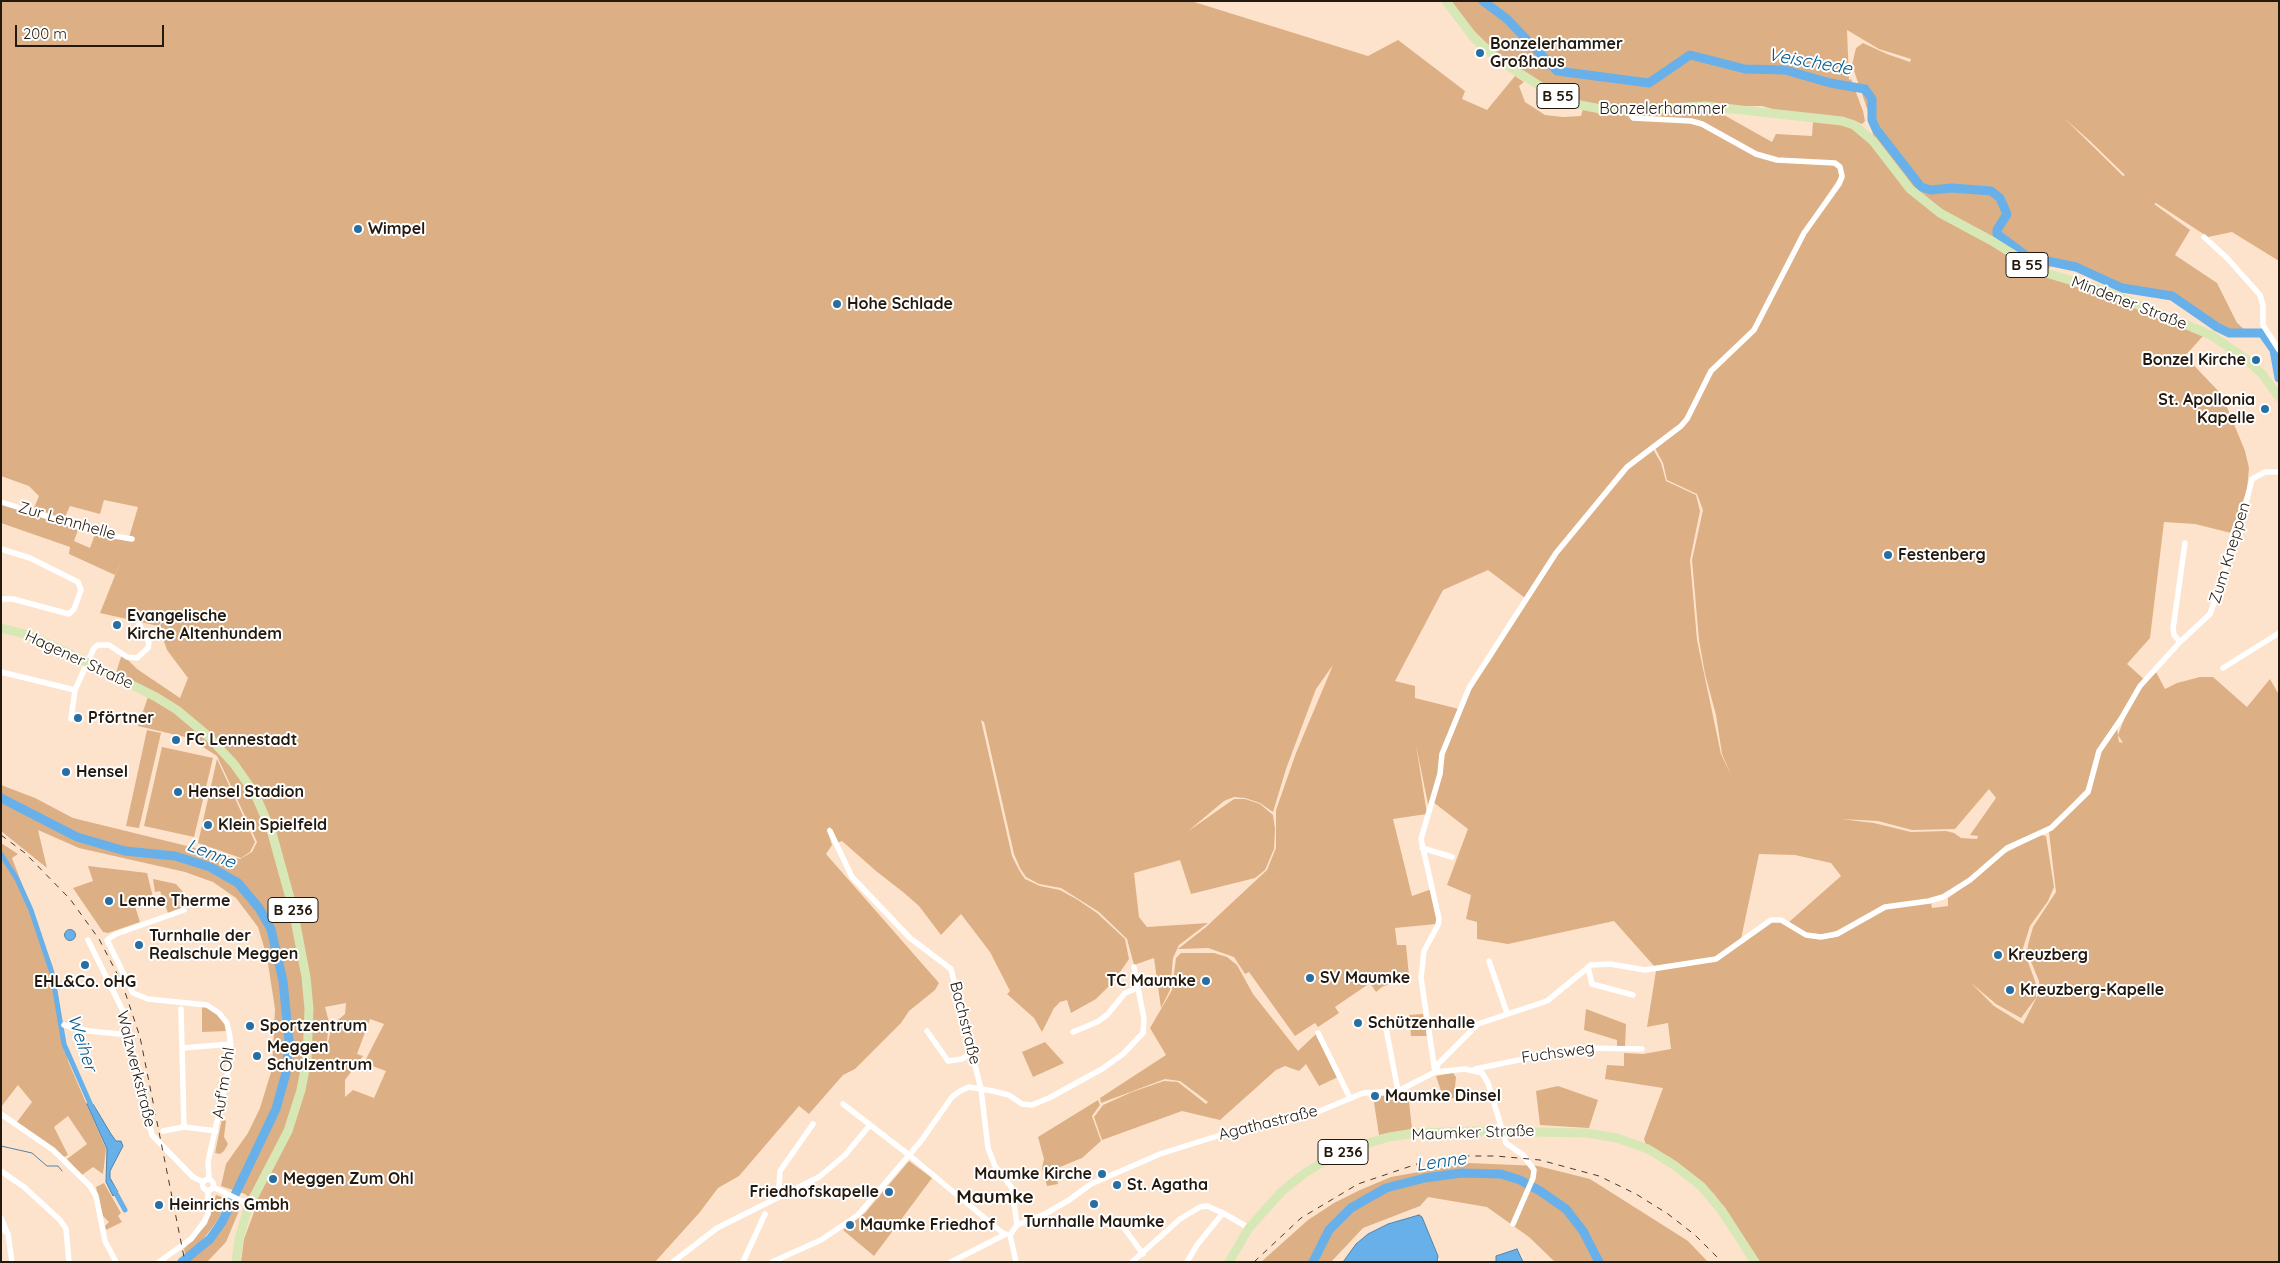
<!DOCTYPE html>
<html>
<head>
<meta charset="utf-8">
<style>
	body { margin:0 }
	#map { position:relative; width:2280px; height:1263px; overflow:hidden; background:#fde3cc; font-family:Quicksand,sans-serif }
	canvas { display:block }
	.frame { position:absolute; inset:0; border:2px solid #24190e; pointer-events:none }
	.scale { position:absolute; left:15px; top:25px; width:149px; height:22px; box-sizing:border-box; border:2px solid #24190e; border-top:0; padding-left:6px; font-size:15px; line-height:18px; white-space:nowrap; color:#24190e; -webkit-text-stroke:4px #fff; paint-order:stroke }
</style>
</head>
<body>
<div id="map">
<canvas width="2280" height="1263"></canvas>
<div class="frame"></div>
<div class="scale">200 m</div>
</div>
<script>
const ctx = document.querySelector('canvas').getContext('2d');
ctx.lineJoin = 'round';
function fill(path, color) { ctx.fillStyle = color; ctx.fill(path, 'evenodd'); }
const poly = rows => new Path2D(rows.map(r => 'M' + r).join(''));
function strokePath(path, color, width, dash) { ctx.strokeStyle = color; ctx.lineWidth = width; ctx.lineCap = dash ? 'butt' : 'round'; ctx.setLineDash(dash || []); ctx.stroke(path); }
function drawText(font, color, halo, rows, align = 'center') {
  ctx.font = font + ' Quicksand,sans-serif'; ctx.lineWidth = 4; ctx.setLineDash([]); ctx.textBaseline = 'middle'; ctx.strokeStyle = halo; ctx.fillStyle = color; for (const [text, x, y, turn = 0] of rows) {
    ctx.save(); ctx.translate(x, y); ctx.rotate((+turn || 0) * Math.PI / 180); ctx.textAlign = isNaN(turn) ? turn : align; if (halo) ctx.strokeText(text, 0, 0); ctx.fillText(text, 0, 0); ctx.restore();
  }
}
const green = poly([
	[1,1,1191,1,1368,56,1398,40,1465,91,1462,99,1487,110,1515,76,1524,82,1519,86,1525,102,1545,115,1563,117,1581,116,1583,109,1613,114,1689,109,1715,110,1772,142,1776,134,1812,136,1813,121,1848,126,1864,136,1900,182,1920,201,1942,216,1991,244,2028,269,2049,278,2099,292,2203,336,2185,356,2222,395,2245,451,2249,468,2247,490,2231,533,2195,524,2164,522,2150,638,2127,664,2146,681,2156,672,2165,689,2177,683,2200,677,2213,677,2247,707,2270,679,2279,695,2279,1262,1758,1262,1736,1225,1714,1194,1671,1158,1646,1145,1644,1139,1663,1088,1605,1079,1607,1065,1624,1066,1624,1053,1643,1054,1671,1049,1668,1023,1647,1027,1656,971,1717,961,1759,928,1773,921,1781,922,1807,937,1831,938,1843,934,1842,929,1824,935,1805,934,1789,922,1841,876,1831,863,1795,855,1759,854,1741,939,1717,957,1655,967,1614,921,1508,944,1477,939,1477,922,1466,919,1471,895,1447,885,1468,829,1433,802,1441,775,1443,755,1471,686,1490,661,1551,561,1622,472,1653,449,1661,463,1666,481,1696,495,1700,511,1690,560,1697,640,1721,754,1732,777,1722,754,1716,715,1705,674,1699,640,1692,560,1703,510,1697,494,1667,480,1663,463,1655,448,1687,420,1712,372,1748,337,1759,324,1805,233,1842,184,1845,177,1839,178,1802,233,1757,323,1747,337,1710,370,1686,420,1620,471,1549,560,1525,598,1488,570,1443,590,1395,681,1415,686,1415,698,1459,709,1440,756,1438,774,1429,809,1416,745,1427,814,1393,819,1412,896,1432,889,1436,907,1436,924,1395,928,1397,945,1406,945,1409,976,1382,987,1376,992,1370,983,1335,1007,1339,1013,1318,1027,1315,1023,1295,1036,1249,972,1245,974,1234,957,1208,948,1178,949,1206,927,1267,870,1276,848,1276,810,1296,753,1333,665,1316,689,1286,769,1273,812,1260,803,1245,798,1234,797,1224,801,1187,832,1234,799,1245,799,1260,804,1273,815,1275,829,1274,849,1265,870,1255,878,1191,894,1180,860,1134,873,1139,917,1147,927,1208,923,1179,945,1173,958,1170,990,1161,1008,1154,958,1134,965,1127,939,1099,912,1061,888,1039,884,1026,877,1020,868,1014,854,984,722,981,720,1012,856,1019,870,1025,879,1040,886,1060,890,1078,900,1097,913,1125,939,1129,959,1114,981,1096,999,1071,1013,1067,1000,1060,1002,1054,1008,1042,1032,1034,1018,1007,994,1010,991,990,952,961,914,941,935,919,906,903,892,876,871,842,841,837,843,830,827,827,829,832,845,826,854,939,983,935,990,909,1011,901,1023,855,1069,843,1075,809,1114,799,1106,739,1176,718,1188,700,1212,655,1262,241,1262,244,1239,257,1204,245,1194,221,1186,226,1164,248,1133,260,1108,272,1069,275,1009,267,957,258,927,236,898,213,882,185,872,79,848,38,830,47,868,1,831,1,785,35,798,73,818,240,859,252,852,257,842,217,756,189,738,138,726,150,691,116,673,122,654,137,669,180,698,188,678,167,650,159,627,167,615,158,626,100,613,126,548,115,575,69,554,70,547,1,523,1,504,3,504,78,530,74,541,90,548,95,534,128,541,138,507,104,500,100,514,70,506,64,519,34,508,39,496,29,486,1,476],
	[2128,709,2118,735,2123,743,2119,742,2117,728,2102,749,2088,793,2049,832,2056,892,2033,927,2028,945,2027,952,2039,981,2040,991,2023,1024,1994,1006,1970,982,1996,1004,2021,1018,2036,998,2036,984,2023,948,2030,926,2048,901,2054,887,2046,836,2041,835,2003,854,1965,886,1948,898,1948,906,1932,908,1931,902,1909,904,1885,907,1870,916,1868,914,1885,905,1928,899,1944,895,1964,883,2002,850,2053,824,2087,788,2096,755,2102,742,2124,710],
	[1989,789,1996,798,1970,835,1978,836,1977,839,1961,838,1954,833,1946,831,1911,832,1874,823,1841,819,1878,821,1912,830,1955,829],
	[346,1003,345,1014,332,1025,326,1051,329,1022,325,1007],
	[370,1019,384,1024,364,1063,386,1071,374,1098,353,1090,345,1097,345,1080,363,1056,357,1054],
	[1451,1,2279,1,2279,261,2232,232,2208,237,2156,203,2154,204,2190,230,2175,255,2217,283,2237,323,2245,330,2233,332,2208,321,2186,303,2155,293,2131,292,2075,266,2054,260,2047,272,1948,214,1911,185,1873,135,1870,117,1852,65,1856,48,1863,43,1887,54,1910,62,1911,59,1879,49,1847,30,1849,80,1851,79,1863,111,1865,121,1862,124,1852,120,1780,111,1762,106,1625,108,1595,106,1572,99,1529,77,1501,57,1473,30],
	[2064,118,2090,141,2125,175,2123,176],
	[147,730,161,733,139,828,126,826],
	[162,747,213,758,194,837,144,826],
	[217,759,255,842,250,852,241,858,198,843],
	[1,843,18,854,12,858,53,967,68,1061,106,1149,103,1174,93,1167,82,1175,67,1159,87,1144,68,1116,54,1127,68,1155,64,1157,17,1122,32,1102,18,1085,1,1107],
	[88,866,147,873,153,897,134,903,140,922,108,933,103,932,73,888,93,881],
	[153,879,176,884,183,892,187,906,168,913,160,891,155,892],
	[1181,953,1214,953,1227,957,1237,965,1253,994,1298,1051,1316,1034,1338,1077,1319,1086,1306,1064,1299,1071,1285,1066,1276,1070,1220,1120,1182,1111,1102,1140,1094,1117,1103,1105,1132,1092,1164,1081,1178,1082,1206,1104,1208,1102,1180,1081,1165,1079,1101,1103,1100,1098,1166,1055,1150,1028,1172,990,1176,958],
	[202,1005,216,1012,225,1024,226,1031,202,1032],
	[1586,1009,1626,1024,1625,1046,1617,1046,1617,1040,1584,1030],
	[1423,1014,1427,1036,1411,1036,1409,1015],
	[1045,1042,1064,1063,1033,1077,1022,1052],
	[1453,1073,1456,1077,1454,1098,1444,1100,1436,1076],
	[1558,1086,1598,1100,1589,1128,1540,1125,1536,1091],
	[1408,1092,1412,1129,1379,1135,1373,1096,1398,1096],
	[1098,1100,1100,1105,1092,1116,1101,1141,1082,1158,1055,1169,1058,1184,1047,1186,1042,1168,1044,1159,1038,1137],
	[222,1119,226,1121,224,1137,228,1144,224,1151,220,1154,215,1153],
	[909,1161,932,1178,874,1256,843,1230,865,1213],
	[1469,1163,1538,1166,1590,1179,1688,1241,1708,1262,1555,1262,1529,1237,1487,1207,1428,1197,1420,1206,1363,1228,1331,1262,1261,1262,1308,1220,1334,1203,1360,1190,1391,1177],
	[104,1183,121,1213,118,1216,122,1222,106,1230,105,1226,109,1222,103,1216,96,1187],
	[216,1195,227,1199,218,1220,201,1242,185,1254,184,1249,207,1224],
	[234,1202,241,1206,226,1242,207,1262,187,1262,220,1231]
]);
const water = poly([
	'64.5 935a5.5 5.5 0 1 1 11 0a5.5 5.5 0 1 1-11 0Z',
	[87,1104,93,1104,111,1134,116,1141,121,1141,123,1146,110,1171,110,1178,118,1192,113,1196,106,1182,107,1149,87,1104],
	[1419,1215,1422,1217,1438,1256,1437,1262,1343,1262,1356,1244,1368,1234,1388,1224,1419,1215],
	[1517,1249,1523,1262,1496,1262,1496,1256,1517,1249]
]);
const stream = poly([
	[1,1146,32,1153,47,1166,58,1166,62,1171]
]);
const canal = poly([
	[1,854,17,879,31,910,52,973,64,1044,93,1110],
	[113,1188,125,1210]
]);
const river = poly([
	[1483,1,1507,19,1557,71,1649,83,1690,55,1745,69,1785,70,1830,83,1865,89,1872,99,1872,120,1876,129,1921,187,1931,190,1952,188,1991,191,2000,198,2007,214,1997,230,1997,234,2028,257,2076,267,2122,288,2172,296,2217,327,2229,333,2262,333,2274,350,2279,378],
	[1,798,77,837,125,851,175,856,210,867,238,883,259,908,271,929,283,981,289,1041,286,1073,276,1109,222,1222,210,1239,182,1262],
	[1313,1262,1329,1230,1351,1208,1386,1188,1425,1178,1461,1173,1501,1174,1520,1180,1540,1191,1566,1209,1583,1231,1599,1262]
]);
const street = poly([
	[2204,237,2227,258,2260,295,2263,305,2263,325,2279,350],
	[1,502,103,534,132,539],
	[1,549,30,558,78,582,81,590,74,609,69,614,13,599,1,599],
	[2180,642,2174,635,2173,629,2185,543],
	[2223,668,2279,633],
	[1,672,75,690],
	[71,719,75,690,94,648,98,645,109,645,127,657,137,658,148,648,149,643,139,624],
	[830,831,852,877,910,938,951,969,981,1089,988,1148,995,1166,1012,1188,1017,1225],
	[1422,848,1452,857],
	[184,910,116,934,107,940,133,993,148,999,207,1005,219,1013,227,1023,230,1037,231,1058,208,1162,209,1179],
	[88,940,123,1011,152,1135,193,1177,203,1182],
	[1489,961,1507,1013],
	[1588,967,1592,984,1633,995],
	[181,1009,184,1127],
	[1385,1023,1398,1091],
	[64,1025,89,1031,130,1035],
	[927,1031,948,1061,962,1059,972,1052],
	[1073,1032,1097,1022,1107,1015,1125,993,1138,988],
	[1318,1033,1350,1098],
	[183,1048,231,1044],
	[1475,1069,1577,1048,1642,1049],
	[1436,1070,1438,1064,1478,1024,1547,1001,1591,965,1610,964,1645,970,1716,959,1771,920,1781,920,1806,935,1821,937,1837,934,1885,907,1929,901,1943,897,1970,880,2007,848,2051,828,2088,792,2099,751,2121,719,2140,686,2180,642,2210,614,2224,575,2233,533,2246,503,2252,479,2265,472,2279,472],
	[1435,1072,1421,978,1424,951,1438,925,1439,919,1421,839,1440,774,1442,754,1469,688,1556,553,1627,467,1681,426,1687,419,1711,371,1754,330,1804,233,1839,184,1842,176,1840,167,1835,163,1777,160,1756,154,1702,124,1691,121,1633,118,1628,111],
	[843,1104,909,1155,1004,1234],
	[1,1114,53,1150,90,1186,96,1196,105,1241,116,1262],
	[163,1131,184,1127,216,1131],
	[1,1171,24,1187,60,1220,66,1229,69,1262],
	'202.5 1185a5.5 5.5 0 1 1 11 0a5.5 5.5 0 1 1-11 0Z',
	[213,1187,250,1205],
	[782,1196,779,1187,780,1171,813,1124],
	[1,1218,7,1232],
	[1117,1224,1124,1228,1143,1254],
	[1,1227,8,1234,12,1262],
	[1010,1235,1017,1225,1045,1214,1069,1200,1091,1184,1160,1154,1249,1126,1303,1118,1363,1093,1398,1091,1435,1072,1465,1069,1482,1073,1488,1083,1506,1143,1523,1155,1534,1170,1533,1178,1513,1224],
	[1010,1235,1016,1262],
	[159,1262,191,1239,204,1222,208,1214,208,1190],
	[673,1262,717,1228,819,1177,845,1155,870,1125],
	[743,1262,765,1214],
	[772,1262,821,1240,858,1215,921,1141,952,1097,960,1091,969,1087,993,1091,1009,1095,1022,1104,1032,1105,1049,1098,1102,1069,1123,1054,1143,1033,1144,1019,1134,967],
	[951,1262,1006,1234],
	[1132,1262,1180,1219,1200,1207,1207,1206,1223,1213,1249,1228],
	[1187,1262,1197,1245,1223,1213]
]);
const primary = poly([
	[1446,1,1474,38,1499,60,1543,88,1580,105,1611,111,1705,106,1842,121,1854,125,1873,141,1910,189,1940,213,1992,241,2040,271,2102,290,2211,335,2246,359,2263,375,2279,397],
	[1,628,25,634,62,650,156,697,177,710,208,736,234,764,255,794,272,833,293,909,306,977,309,1009,307,1059,301,1090,288,1131,248,1208,239,1239,236,1262],
	[1229,1262,1249,1228,1282,1191,1305,1173,1333,1156,1365,1144,1389,1137,1416,1133,1476,1131,1587,1133,1617,1138,1648,1149,1674,1165,1701,1186,1722,1211,1755,1262]
]);
const rail = poly([
	[1,835,25,853,70,899,99,939,122,983,140,1037,185,1262],
	[1254,1262,1301,1218,1358,1184,1417,1164,1468,1156,1496,1156,1540,1160,1599,1176,1636,1194,1668,1214,1695,1235,1722,1262]
]);
const markers = [
	[1480,53,5,"#276ea2"],
	[358,229,5,"#276ea2"],
	[837,304,5,"#276ea2"],
	[2256,360,5,"#276ea2"],
	[2265,409,5,"#276ea2"],
	[1888,555,5,"#276ea2"],
	[117,625,5,"#276ea2"],
	[78,718,5,"#276ea2"],
	[176,740,5,"#276ea2"],
	[66,772,5,"#276ea2"],
	[178,792,5,"#276ea2"],
	[208,825,5,"#276ea2"],
	[109,901,5,"#276ea2"],
	[139,945,5,"#276ea2"],
	[1998,955,5,"#276ea2"],
	[85,965,5,"#276ea2"],
	[1310,978,5,"#276ea2"],
	[1206,981,5,"#276ea2"],
	[2010,990,5,"#276ea2"],
	[1358,1023,5,"#276ea2"],
	[250,1026,5,"#276ea2"],
	[257,1056,5,"#276ea2"],
	[1375,1096,5,"#276ea2"],
	[1102,1174,5,"#276ea2"],
	[273,1179,5,"#276ea2"],
	[1117,1185,5,"#276ea2"],
	[889,1192,5,"#276ea2"],
	[1094,1204,5,"#276ea2"],
	[159,1205,5,"#276ea2"],
	[850,1225,5,"#276ea2"]
];
const shields = [
	[1558,96,42],
	[2027,265,42],
	[293,910,50],
	[1343,1152,50]
];
const shieldNames = [
	["B 55",1558,96],
	["B 55",2027,265],
	["B 236",293,910],
	["B 236",1343,1152]
];
const poiNames = [
	["Bonzelerhammer",1490,44],
	["Großhaus",1490,62],
	["Wimpel",368,229],
	["Hohe Schlade",847,304],
	["Bonzel Kirche",2246,360,"right"],
	["St. Apollonia",2255,400,"right"],
	["Kapelle",2255,418,"right"],
	["Festenberg",1898,555],
	["Evangelische",127,616],
	["Kirche Altenhundem",127,634],
	["Pförtner",88,718],
	["FC Lennestadt",186,740],
	["Hensel",76,772],
	["Hensel Stadion",188,792],
	["Klein Spielfeld",218,825],
	["Lenne Therme",119,901],
	["Turnhalle der",149,936],
	["Realschule Meggen",149,954],
	["Kreuzberg",2008,955],
	["SV Maumke",1320,978],
	["TC Maumke",1196,981,"right"],
	["EHL&Co. oHG",85,982,"center"],
	["Kreuzberg-Kapelle",2020,990],
	["Schützenhalle",1368,1023],
	["Sportzentrum",260,1026],
	["Meggen",267,1047],
	["Schulzentrum",267,1065],
	["Maumke Dinsel",1385,1096],
	["Maumke Kirche",1092,1174,"right"],
	["Meggen Zum Ohl",283,1179],
	["St. Agatha",1127,1185],
	["Friedhofskapelle",879,1192,"right"],
	["Heinrichs Gmbh",169,1205],
	["Turnhalle Maumke",1094,1222,"center"],
	["Maumke Friedhof",860,1225]
];
const streetNames = [
	["Bonzelerhammer",1663,109],
	["Mindener Straße",2129,303,21],
	["Zur Lennhelle",67,521,16],
	["Zum Kneppen",2230,553,-73],
	["Hagener Straße",79,660,25],
	["Bachstraße",965,1023,76],
	["Fuchsweg",1558,1053,-8],
	["Walzwerkstraße",136,1069,76],
	["Auf'm Ohl",224,1083,-81],
	["Agathastraße",1268,1123,-14],
	["Maumker Straße",1473,1133,-2]
];
const waterNames = [
	["Veischede",1810,62,10],
	["Lenne",211,854,22],
	["Weiher",82,1043,72],
	["Lenne",1441,1162,-8]
];
const quarterNames = [
	["Maumke",995,1197]
];
fill(green, '#ddaf84');
fill(water, '#68b0e9');
strokePath(water, '#5483a7', 1);
strokePath(stream, '#5483a7', 1);
strokePath(canal, '#68b0e9', 5);
strokePath(river, '#68b0e9', 9);
strokePath(street, '#fff', 5.5);
strokePath(primary, '#d7e8b6', 9);
strokePath(rail, '#493b2e', 1, [6, 6]);
for (const [x, y, r, color] of markers) { const dot = new Path2D(); dot.arc(x, y, r, 0, 2 * Math.PI); ctx.fillStyle = color; ctx.fill(dot); strokePath(dot, '#fff', 2); }
for (const [x, y, w] of shields) { const box = new Path2D(); box.roundRect(x - w / 2, y - 12.5, w, 25, 4); ctx.fillStyle = '#fff'; ctx.fill(box); strokePath(box, '#24190e', 1); }
drawText('bold 15px', '#24190e', null, shieldNames);
drawText('bold 16px', '#24190e', '#fff', poiNames, 'left');
drawText('16px', '#24190e', '#fff', streetNames);
drawText('italic 18px', '#00598e', '#fff', waterNames);
drawText('bold 19px', '#24190e', '#fff', quarterNames);
</script>
</body>
</html>
